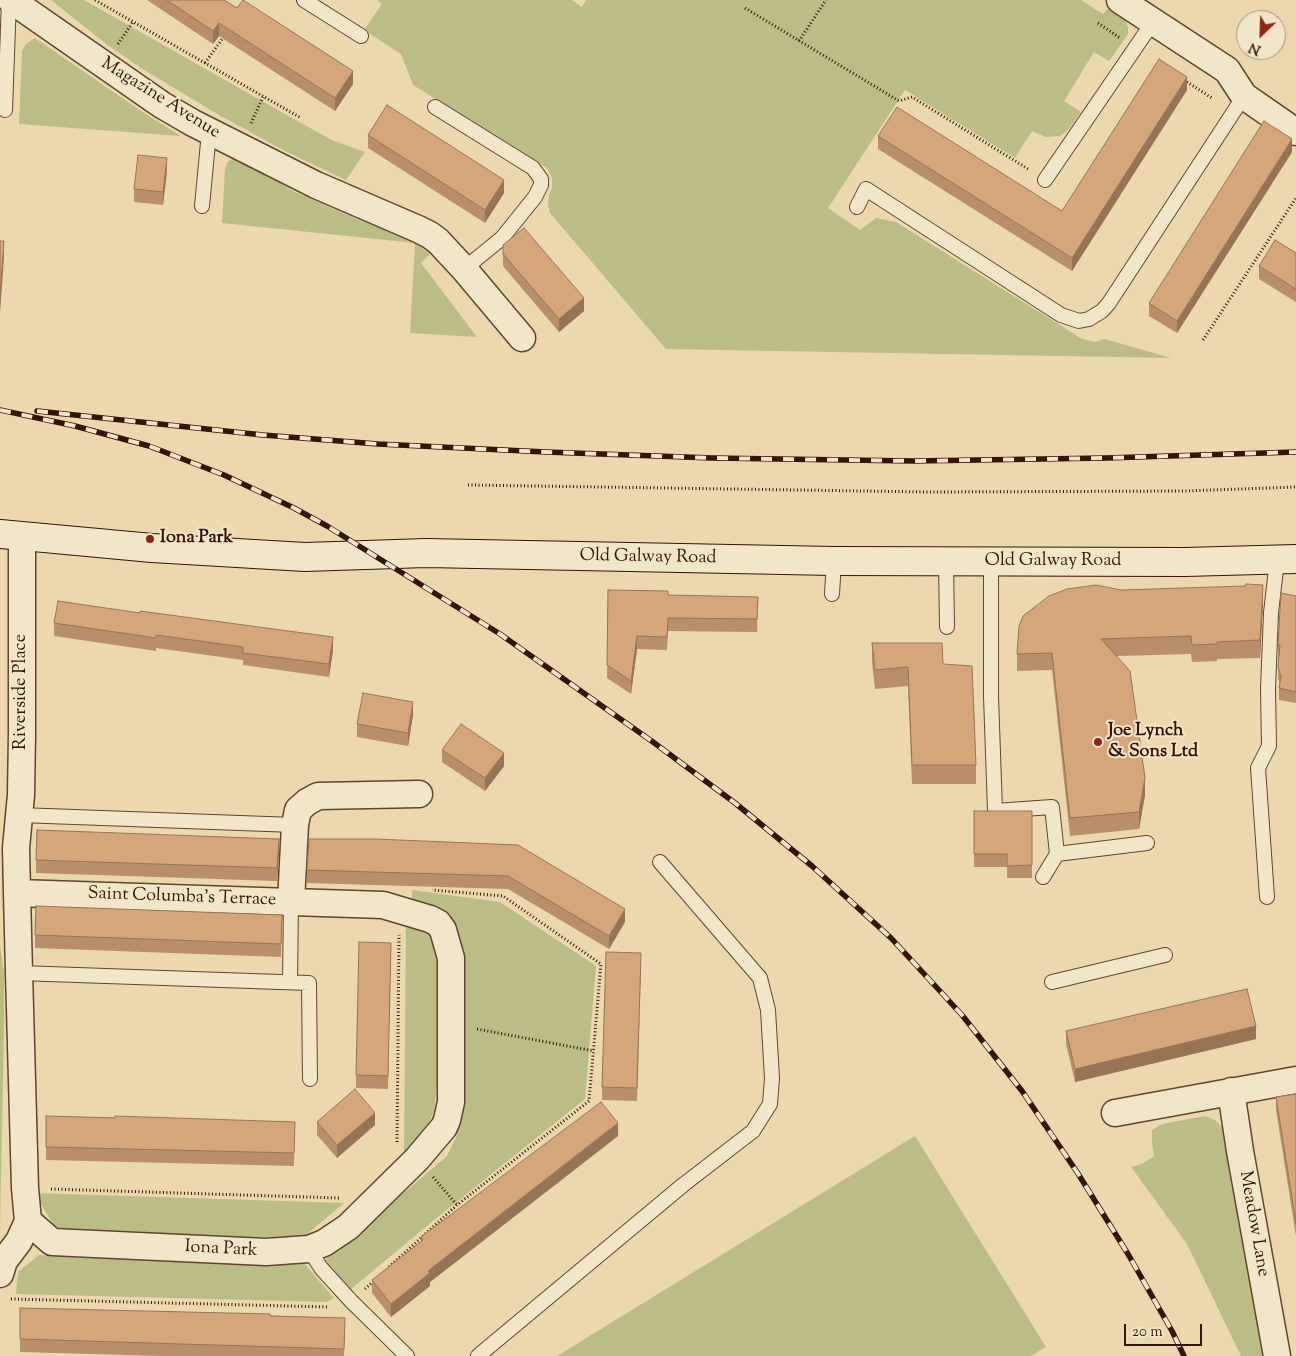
<!DOCTYPE html>
<html>
<head>
<meta charset="utf-8">
<style>
	body { margin:0 }
	#map { position:relative; width:1296px; height:1356px; overflow:hidden; background:#ebd8ae; font-family:"Sorts Mill Goudy",serif }
	canvas { display:block }
	.north { position:absolute; left:1236px; top:10px; width:50px; height:50px; box-sizing:border-box; background:#f2e6ca; border:1px solid #a6927c; border-radius:50%; rotate:204deg; font-size:14px; font-weight:700; line-height:20px; text-align:center; color:#351307 }
	.north::after { content:''; display:block; margin:auto; width:18px; height:22px; background:#8f2418; clip-path:polygon(50% 0,100% 100%,50% 72%,0 100%) }
	.scale { position:absolute; left:1124px; top:1324px; width:78px; height:22px; box-sizing:border-box; border:2px solid #351307; border-top:0; padding-left:6px; font-size:15px; line-height:18px; white-space:nowrap; color:#351307; -webkit-text-stroke:4px #f2e6ca; paint-order:stroke }
</style>
</head>
<body>
<div id="map">
<canvas width="1296" height="1356"></canvas>
<div class="north">N</div>
<div class="scale">20 m</div>
</div>
<script>
const ctx = document.querySelector('canvas').getContext('2d');
ctx.lineJoin = 'round';
function fill(path, color) { ctx.fillStyle = color; ctx.fill(path, 'evenodd'); }
const poly = rows => new Path2D(rows.map(r => 'M' + r).join(''));
function strokePath(path, color, width, dash) { ctx.strokeStyle = color; ctx.lineWidth = width; ctx.lineCap = dash ? 'butt' : 'round'; ctx.setLineDash(dash || []); ctx.stroke(path); }
function drawText(font, color, halo, rows, align = 'center') {
  ctx.font = font + ' "Sorts Mill Goudy",serif'; ctx.lineWidth = 4; ctx.setLineDash([]); ctx.textBaseline = 'middle'; ctx.strokeStyle = halo; ctx.fillStyle = color; for (const [text, x, y, turn = 0] of rows) {
    ctx.save(); ctx.translate(x, y); ctx.rotate((+turn || 0) * Math.PI / 180); ctx.textAlign = isNaN(turn) ? turn : align; if (halo) ctx.strokeText(text, 0, 0); ctx.fillText(text, 0, 0); ctx.restore();
  }
}
const green = poly([
	[51,0,84,0,292,118,332,140,365,152,346,180,285,151,217,114,141,68,109,46],
	[377,0,572,0,582,7,586,0,1081,0,1103,14,1110,6,1122,13,1128,27,1128,34,1109,61,1094,52,1064,101,1081,112,1070,128,1060,136,1045,137,1032,131,1015,158,905,90,828,208,860,230,876,218,896,222,1082,339,1095,342,1105,339,1171,358,666,349,550,213,548,204,549,195,552,188,552,178,547,168,413,85,401,54,364,30,382,4],
	[35,38,144,113,181,136,19,124,22,51,26,44],
	[232,159,243,162,295,192,357,219,402,235,433,251,421,263,477,337,410,333,415,243,222,223,225,169,227,163],
	[412,890,500,902,596,966,585,1099,434,1220,351,1289,325,1260,447,1156,457,1135,463,1097,465,956,457,927,443,914,412,901],
	[406,919,428,931,443,954,438,1079,434,1110,428,1126,404,1158],
	[0,946,4,972,4,1028,0,1229],
	[1205,1116,1215,1120,1225,1130,1265,1356,1241,1356,1187,1244,1131,1167,1142,1164,1154,1156,1152,1142,1152,1130,1162,1124],
	[915,1136,1046,1347,1031,1356,557,1356],
	[35,1193,344,1203,305,1236,224,1238,75,1233,54,1226],
	[39,1255,304,1263,334,1298,327,1302,16,1294,18,1272]
]);
const path = poly([
	[95,0,301,118],
	[745,8,899,101,912,97,1028,169],
	[1098,23,1120,38],
	[799,41,826,0],
	[118,44,133,22],
	[205,63,225,35],
	[1184,80,1212,98],
	[251,123,263,97],
	[1203,340,1296,198],
	[468,485,929,492,1185,491,1296,487],
	[477,1029,594,1051],
	[397,1142,399,935],
	[433,1177,457,1205],
	[51,1189,339,1198],
	[389,1267,457,1205,589,1101,601,964,503,896,432,890],
	[365,1289,375,1280],
	[11,1299,329,1307]
]);
const service = poly([
	[304,0,361,36],
	[435,107,533,168,541,179,541,185,535,197,502,238,464,269],
	[5,110,9,0],
	[1045,180,1153,22],
	[202,206,209,132],
	[857,207,866,189,1061,315,1079,321,1089,319,1102,311,1109,303,1244,96],
	[946,561,947,627],
	[991,561,991,696,995,811,1052,807,1057,854,1043,877],
	[832,594,834,561],
	[19,815,295,825],
	[1057,854,1147,843],
	[1267,897,1258,768,1269,746,1268,689,1271,613,1277,560],
	[19,973,309,983,310,1079],
	[290,982,291,902],
	[1052,982,1165,955],
	[309,1249,321,1268,351,1301,407,1356],
	[478,1356,683,1185,753,1131,770,1104,772,1078,768,1010,760,978,660,862]
]);
const minor = poly([
	[11,0,162,105,193,123,316,185,418,229,430,235,438,241,464,269,522,338],
	[1120,0,1227,70,1244,96,1296,132],
	[17,893,383,905,430,919,438,923,443,930,451,958,451,1102,447,1120,444,1127,417,1159,348,1227,324,1243,309,1249,266,1252,52,1242,28,1221,25,1188,19,973,17,893,16,848,21,795,22,734,22,536],
	[291,902,295,825,298,810,307,802,318,796,419,794],
	[1231,1091,1240,1151,1277,1356],
	[1115,1113,1296,1080],
	[0,1274,4,1261,19,1241,28,1221]
]);
const secondary = poly([
	[0,534,152,548,305,557,426,553,834,561,1185,562,1296,559]
]);
const rail = poly([
	[0,410,75,426,149,446,224,475,294,508,327,526,500,634,653,742,735,803,812,866,891,938,962,1015,1022,1091,1077,1172,1128,1254,1172,1331,1184,1356],
	[37,411,263,435,378,444,546,452,712,458,914,461,1106,458,1296,452]
]);
const wall = poly([
	[147,0,224,0,353,84,335,111,219,36,213,44],
	[1187,90,1072,271,878,149,878,136,1062,211],
	[368,135,504,193,485,223,368,148],
	[1292,152,1177,333,1149,316,1149,303],
	[167,171,163,205,134,202,134,189],
	[503,245,584,311,559,332,503,266],
	[1296,253,1296,302,1259,279,1259,266],
	[608,590,668,595,758,597,757,632,668,631,667,650,637,649,631,694,607,678],
	[1121,590,1263,603,1260,658,1217,659,1217,661,1192,662,1191,654,1117,656,1145,795,1139,829,1070,836,1052,670,1017,671,1017,654],
	[1296,596,1296,703,1279,700,1279,688,1280,683,1278,679,1279,657,1278,657,1278,645],
	[54,623,333,650,329,677,243,665,243,660,156,648,156,651,54,636],
	[872,643,943,664,976,765,976,784,912,784,908,686,875,689,872,662],
	[413,715,408,746,357,737,357,724],
	[442,750,504,766,485,791,442,762],
	[974,811,1032,811,1032,878,1007,878,1007,867,974,867],
	[518,845,625,922,609,949,508,889,307,883,307,870],
	[279,852,277,881,36,873,36,860],
	[282,915,281,957,35,948,35,935],
	[391,943,388,1089,356,1088,356,1075],
	[641,966,637,1101,602,1100,602,1087],
	[1066,1031,1256,1039,1075,1082,1066,1044],
	[1296,1094,1296,1236,1276,1110,1276,1097],
	[46,1116,295,1122,294,1166,46,1160],
	[317,1122,375,1125,337,1158,317,1135],
	[618,1136,430,1282,430,1286,391,1317,372,1293,372,1280,421,1241,421,1237],
	[20,1308,345,1318,344,1356,161,1356,20,1352]
]);
const shadedWall = poly([
	[219,23,219,36,213,44,213,31],
	[353,71,353,84,335,111,335,98],
	[1187,77,1187,90,1072,271,1072,258],
	[1292,139,1292,152,1177,333,1177,321],
	[167,158,167,171,163,205,163,192],
	[504,180,504,193,485,223,485,210],
	[4,241,4,258,0,313,0,297],
	[584,298,584,311,559,332,559,319],
	[1263,585,1263,603,1260,658,1260,640],
	[637,636,637,649,631,694,631,681],
	[333,637,333,650,329,677,329,664],
	[413,702,413,715,408,746,408,733],
	[504,753,504,766,485,791,485,778],
	[1145,778,1145,795,1139,829,1139,812],
	[279,839,279,852,277,881,277,868],
	[625,909,625,922,609,949,609,936],
	[1256,1026,1256,1039,1075,1082,1075,1069],
	[375,1113,375,1125,337,1158,337,1145],
	[618,1123,618,1136,430,1282,430,1286,391,1317,391,1304,428,1271]
]);
const building = poly([
	[167,0,224,0,237,8,243,0,353,71,335,98,219,23,213,31,167,0],
	[1159,59,1187,77,1072,258,878,136,897,107,1062,211,1159,59],
	[387,105,504,180,485,210,368,135,387,105],
	[1264,121,1292,139,1177,321,1149,303,1264,121],
	[138,155,167,158,163,192,134,189,138,155],
	[524,228,584,298,559,319,503,254,503,245,524,228],
	[1275,240,1296,253,1296,289,1259,266,1275,240],
	[0,241,4,241,0,297,0,241],
	[1246,584,1263,585,1260,640,1217,642,1217,644,1192,645,1191,636,1101,639,1130,671,1145,778,1139,812,1070,818,1052,653,1017,654,1019,626,1023,616,1049,596,1067,589,1082,587,1096,585,1121,590,1245,586,1246,584],
	[608,590,668,591,668,595,758,597,757,619,668,618,667,637,637,636,631,681,607,665,608,590],
	[1281,593,1296,596,1296,692,1279,688,1281,676,1278,667,1280,645,1278,645,1281,593],
	[58,601,140,613,140,611,333,637,329,664,243,653,243,647,156,635,156,638,54,623,58,601],
	[872,643,942,643,943,664,972,666,976,765,912,765,908,667,875,670,872,643],
	[363,693,413,702,408,733,357,724,363,693],
	[461,724,504,753,485,778,442,750,461,724],
	[974,811,1032,811,1032,865,1007,866,1007,854,974,854,974,811],
	[37,830,279,839,277,868,36,860,37,830],
	[309,839,375,839,518,845,625,909,609,936,508,876,307,870,309,839],
	[36,906,282,915,281,944,35,935,36,906],
	[359,942,391,943,388,1076,356,1075,359,942],
	[606,952,641,953,637,1088,602,1087,606,952],
	[1247,989,1256,1026,1075,1069,1066,1031,1247,989],
	[355,1089,375,1113,337,1145,317,1122,355,1089],
	[1296,1094,1296,1223,1276,1097,1296,1094],
	[601,1102,618,1123,428,1271,430,1273,391,1304,372,1280,423,1240,421,1237,601,1102],
	[46,1116,115,1118,115,1116,295,1122,294,1153,46,1147,46,1116],
	[20,1308,270,1314,270,1316,345,1318,344,1349,20,1339,20,1308]
]);
const markers = [
	[150,539,5,"#8f2418"],
	[1098,742,5,"#8f2418"]
];
const streetNames = [
	["Magazine Avenue",160,99,32],
	["Old Galway Road",648,558,1],
	["Old Galway Road",1053,562],
	["Riverside Place",22,692,-90],
	["Saint Columba's Terrace",182,898,2],
	["Meadow Lane",1253,1224,80],
	["Iona Park",221,1250,3]
];
const poiNames = [
	["Iona Park",160,539],
	["Joe Lynch",1108,732],
	["& Sons Ltd",1108,753]
];
fill(green, '#bcbd86');
strokePath(service, '#624431', 16);
strokePath(minor, '#624431', 29);
strokePath(secondary, '#351307', 30);
strokePath(path, '#351307', 3, [1, 2.5]);
strokePath(service, '#f2e6ca', 14);
strokePath(minor, '#f2e6ca', 26);
strokePath(secondary, '#f2e6ca', 28);
strokePath(rail, '#351307', 5.5);
strokePath(rail, '#f2e6ca', 4, [11]);
fill(wall, '#b88f6a');
fill(shadedWall, '#967456');
fill(building, '#d6a67b');
strokePath(building, '#967456', 1);
for (const [x, y, r, color] of markers) { const dot = new Path2D(); dot.arc(x, y, r, 0, 2 * Math.PI); ctx.fillStyle = color; ctx.fill(dot); strokePath(dot, '#f2e6ca', 2); }
drawText('18px', '#351307', '#f2e6ca', streetNames);
drawText('bold 18px', '#351307', '#f2e6ca', poiNames, 'left');
</script>
</body>
</html>
